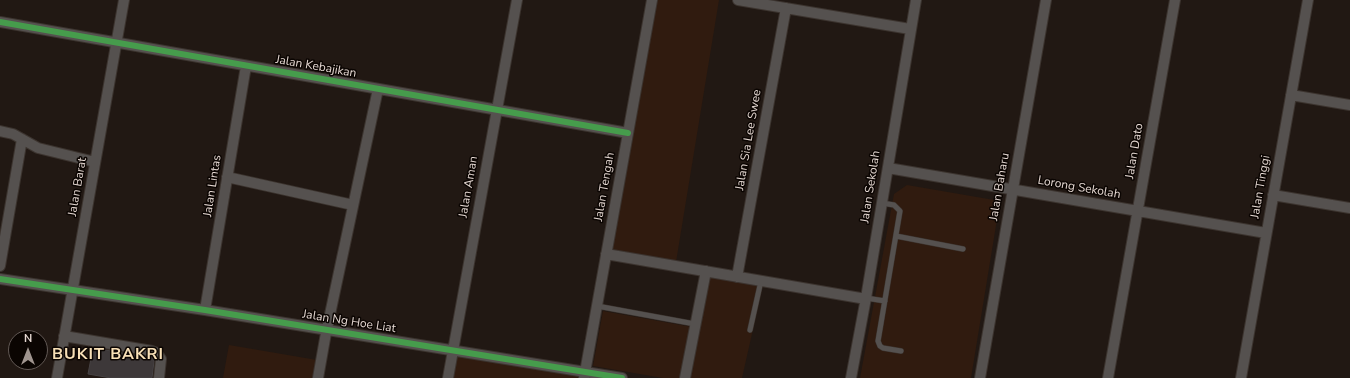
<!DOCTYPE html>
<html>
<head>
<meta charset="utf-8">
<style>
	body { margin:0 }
	#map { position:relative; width:1350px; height:378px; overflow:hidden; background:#211813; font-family:"Nunito Sans",sans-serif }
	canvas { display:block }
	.north { position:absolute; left:8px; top:330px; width:40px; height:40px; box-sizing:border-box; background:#0b0502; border:1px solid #625955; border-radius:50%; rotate:0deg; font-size:11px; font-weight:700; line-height:16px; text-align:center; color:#e5d8d2 }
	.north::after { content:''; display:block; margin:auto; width:14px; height:18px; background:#a0958f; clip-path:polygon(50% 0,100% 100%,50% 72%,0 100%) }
</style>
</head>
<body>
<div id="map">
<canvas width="1350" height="378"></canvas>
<div class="north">N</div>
</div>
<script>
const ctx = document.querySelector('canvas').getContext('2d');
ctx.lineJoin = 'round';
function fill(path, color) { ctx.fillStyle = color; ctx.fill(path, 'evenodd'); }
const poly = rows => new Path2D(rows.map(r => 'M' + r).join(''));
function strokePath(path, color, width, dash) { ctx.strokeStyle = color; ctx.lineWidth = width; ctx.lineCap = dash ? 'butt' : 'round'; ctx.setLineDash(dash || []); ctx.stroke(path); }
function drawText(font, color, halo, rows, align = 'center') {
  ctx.font = font + ' "Nunito Sans",sans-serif'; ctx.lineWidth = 3; ctx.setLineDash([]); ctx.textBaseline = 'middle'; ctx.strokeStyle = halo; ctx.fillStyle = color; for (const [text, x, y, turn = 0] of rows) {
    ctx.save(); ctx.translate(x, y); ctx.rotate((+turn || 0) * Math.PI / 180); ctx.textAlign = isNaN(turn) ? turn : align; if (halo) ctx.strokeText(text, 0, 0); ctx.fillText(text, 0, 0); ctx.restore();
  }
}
const built = poly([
	[656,0,719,0,676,262,611,249],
	[907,185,1000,201,971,378,860,378,894,194],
	[708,275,763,285,742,378,689,378],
	[603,311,692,327,682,378,663,378,593,366],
	[229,345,317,360,314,378,223,378],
	[448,353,599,378,444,378]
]);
const building = poly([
	[93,348,153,358,154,361,152,378,111,378,88,374,93,348]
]);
const lane = poly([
	[882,203,894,205,900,211,878,341,880,346,883,348,901,351],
	[896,236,963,249],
	[866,298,885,301],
	[597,306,695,324],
	[750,330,761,281]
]);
const street = poly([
	[738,0,910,29],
	[0,22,628,133],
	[1291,95,1350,105],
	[0,131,13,134,38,148,95,162],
	[888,168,1266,233],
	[227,177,353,205],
	[1273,195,1350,208],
	[606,254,866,299],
	[0,266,22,139],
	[737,277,786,8],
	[0,279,205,310,622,378],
	[205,310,246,66],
	[64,336,152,351,157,353,161,359,159,378],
	[57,378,124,0],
	[318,378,326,333,378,89],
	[448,378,517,0],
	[584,378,652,0],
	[685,378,706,271],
	[851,378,866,298,916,0],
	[980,378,1046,0],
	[1108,378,1175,0],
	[1241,378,1308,0]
]);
const cycleway = poly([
	[0,22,628,133],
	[0,279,205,310,622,378]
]);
const streetNames = [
	["Jalan Kebajikan",316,67,10],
	["Jalan Sia Lee Swee",749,140,-80],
	["Jalan Dato",1135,151,-80],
	["Jalan Lintas",213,186,-81],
	["Jalan Barat",78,187,-80],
	["Jalan Aman",469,187,-80],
	["Jalan Tengah",605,187,-80],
	["Jalan Sekolah",871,187,-81],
	["Jalan Baharu",1000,187,-80],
	["Jalan Tinggi",1261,187,-80],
	["Lorong Sekolah",1079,188,10],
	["Jalan Ng Hoe Liat",349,322,9]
];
const districtNames = [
	["BUKIT BAKRI",108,355]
];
fill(built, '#301b0f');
fill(building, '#3d3839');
strokePath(building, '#474344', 1);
strokePath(lane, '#3c342f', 6);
strokePath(street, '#3c342f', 12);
strokePath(lane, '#55514f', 5);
strokePath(street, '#55514f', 10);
strokePath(cycleway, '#469c4c', 6);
drawText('12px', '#e5d8d2', '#0b0502', streetNames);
ctx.letterSpacing = '1px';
drawText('bold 16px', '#f8e0b7', '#0b0502', districtNames);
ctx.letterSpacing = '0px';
</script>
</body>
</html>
